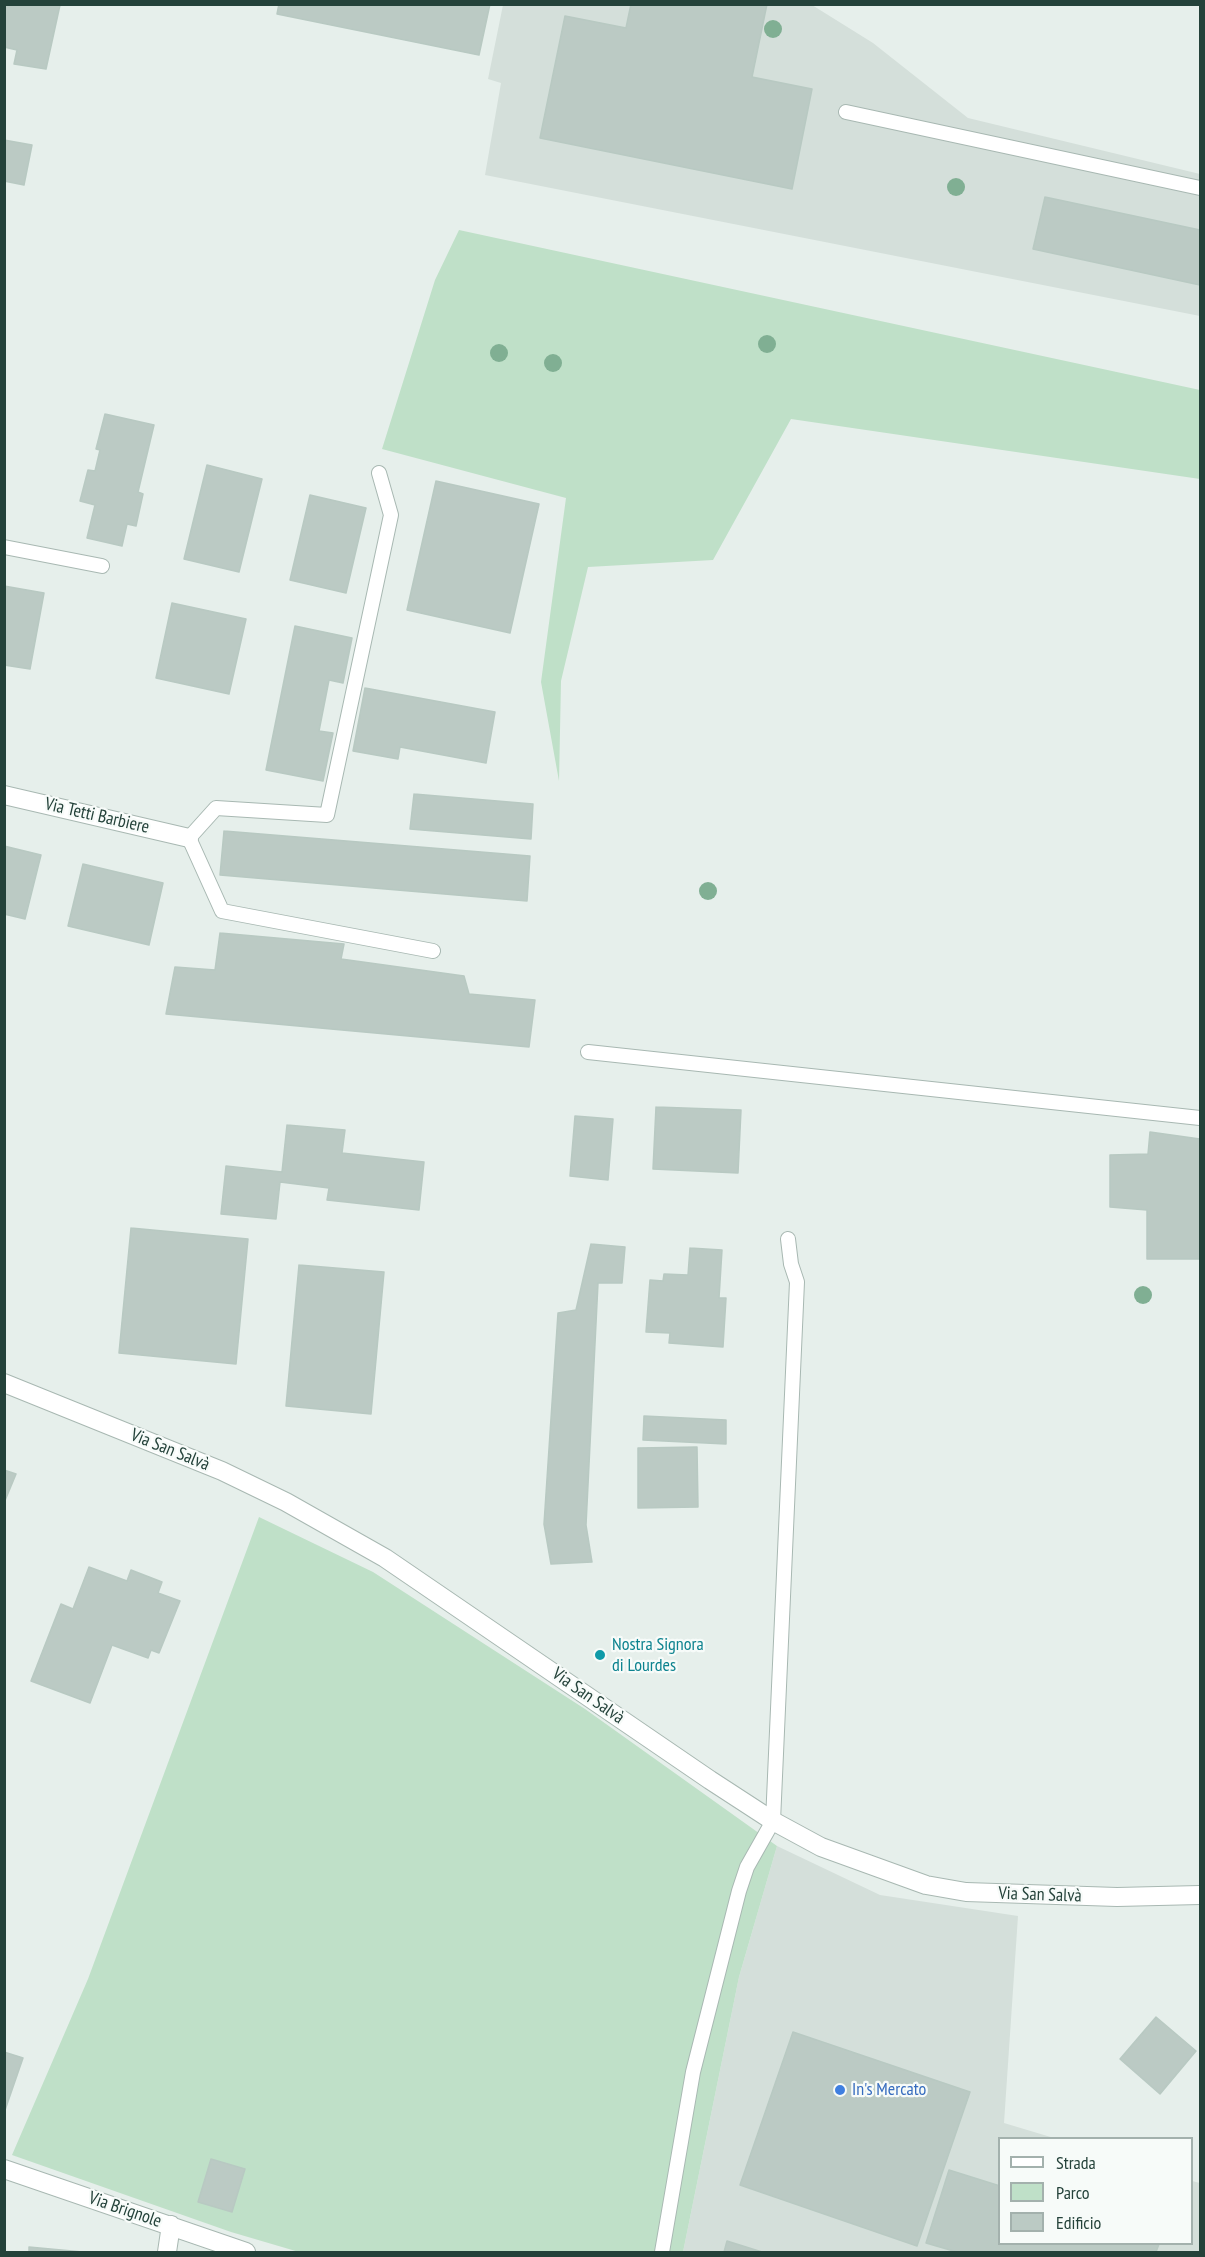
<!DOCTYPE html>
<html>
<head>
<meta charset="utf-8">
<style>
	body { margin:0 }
	#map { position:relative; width:1205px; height:2257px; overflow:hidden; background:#e6efeb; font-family:"PT Sans Narrow",sans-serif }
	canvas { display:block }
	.frame { position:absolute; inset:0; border:6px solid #24423a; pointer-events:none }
	.legend { position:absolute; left:998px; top:2137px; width:195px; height:108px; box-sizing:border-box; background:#f7fbf9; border:2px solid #a3b1ad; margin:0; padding:8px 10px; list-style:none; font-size:18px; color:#24423a }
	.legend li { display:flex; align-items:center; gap:12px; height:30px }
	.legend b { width:30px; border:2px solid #a3b1ad }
</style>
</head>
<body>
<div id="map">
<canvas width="1205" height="2257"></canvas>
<div class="frame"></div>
<ul class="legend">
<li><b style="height:8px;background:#fff"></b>Strada</li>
<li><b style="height:16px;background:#bfe0c8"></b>Parco</li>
<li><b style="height:16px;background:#bbcac4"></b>Edificio</li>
</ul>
</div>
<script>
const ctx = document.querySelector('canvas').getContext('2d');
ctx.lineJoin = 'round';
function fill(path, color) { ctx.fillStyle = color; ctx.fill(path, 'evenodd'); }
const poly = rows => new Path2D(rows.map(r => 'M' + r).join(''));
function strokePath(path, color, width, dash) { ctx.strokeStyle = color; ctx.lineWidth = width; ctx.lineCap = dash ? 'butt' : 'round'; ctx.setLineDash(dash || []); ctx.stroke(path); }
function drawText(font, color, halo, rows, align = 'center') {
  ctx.font = font + ' "PT Sans Narrow",sans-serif'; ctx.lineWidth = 4.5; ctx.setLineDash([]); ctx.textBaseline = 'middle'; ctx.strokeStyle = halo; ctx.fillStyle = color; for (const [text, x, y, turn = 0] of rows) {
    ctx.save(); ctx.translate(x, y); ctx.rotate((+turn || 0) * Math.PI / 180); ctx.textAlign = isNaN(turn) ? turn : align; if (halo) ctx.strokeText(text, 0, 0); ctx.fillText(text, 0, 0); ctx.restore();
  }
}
const built = poly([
	[503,5,812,5,873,43,968,118,1200,174,1200,316,485,175,501,83,488,79],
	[777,1846,880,1895,1018,1916,1004,2123,1054,2138,1000,2138,1000,2244,1192,2244,1192,2181,1200,2183,1200,2252,683,2252,739,1977]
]);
const green = poly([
	[459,230,1200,390,1200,479,791,419,713,560,588,567,561,681,559,781,541,682,566,498,382,449,435,280],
	[259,1517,373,1572,585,1709,777,1846,739,1977,683,2252,299,2252,231,2232,12,2155,88,1979]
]);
const building = poly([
	[4,4,60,5,46,69,14,64,17,50,4,47,4,4],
	[279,4,490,4,479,55,277,14,279,4],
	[631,4,767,4,752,77,812,89,792,189,540,138,565,16,626,28,631,4],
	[4,140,32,145,24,185,4,181,4,140],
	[1045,197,1200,230,1200,285,1033,249,1045,197],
	[105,414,154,425,138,492,143,494,136,526,127,524,122,546,87,538,95,505,80,501,88,470,95,471,100,450,96,449,105,414],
	[207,465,262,479,239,572,184,559,207,465],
	[436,481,539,504,510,633,407,610,436,481],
	[310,495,366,508,346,593,290,580,310,495],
	[4,586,44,593,30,669,4,665,4,586],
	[172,603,246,619,229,694,156,678,172,603],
	[295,626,352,638,343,683,329,680,319,731,333,733,323,781,266,770,295,626],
	[365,688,495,712,486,763,400,747,398,759,353,751,365,688],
	[414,794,533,804,531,839,410,829,414,794],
	[224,831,530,856,527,901,220,875,224,831],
	[4,846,41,855,25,919,4,914,4,846],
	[83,864,163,883,149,945,68,926,83,864],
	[220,933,344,944,341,959,464,976,469,994,535,1000,529,1047,166,1014,175,967,215,970,220,933],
	[656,1107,741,1110,738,1173,653,1169,656,1107],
	[575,1116,613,1119,608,1180,570,1176,575,1116],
	[287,1125,345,1130,342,1153,424,1162,419,1210,327,1200,329,1188,280,1182,276,1219,221,1214,226,1166,282,1172,287,1125],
	[1150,1132,1200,1139,1200,1259,1147,1259,1147,1210,1110,1207,1110,1155,1148,1154,1150,1132],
	[131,1228,248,1239,236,1364,119,1353,131,1228],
	[591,1244,625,1247,622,1283,598,1283,586,1525,592,1562,551,1564,544,1524,558,1313,576,1310,591,1244],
	[690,1248,722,1250,719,1298,726,1298,723,1347,669,1343,670,1333,646,1332,650,1280,663,1281,664,1274,688,1275,690,1248],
	[299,1265,384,1272,371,1414,286,1406,299,1265],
	[644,1416,726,1420,726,1444,643,1440,644,1416],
	[697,1447,698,1507,638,1508,638,1448,697,1447],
	[4,1470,16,1474,4,1503,4,1470],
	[89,1567,127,1581,131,1570,162,1582,158,1593,180,1601,159,1653,151,1650,148,1658,112,1645,90,1703,31,1681,61,1604,73,1609,89,1567],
	[1156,2017,1196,2051,1160,2094,1120,2059,1156,2017],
	[793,2032,970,2092,917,2246,740,2185,793,2032],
	[4,2052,23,2058,4,2113,4,2052],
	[211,2159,245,2169,232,2212,198,2202,211,2159],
	[949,2170,1000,2186,1000,2244,1159,2244,1156,2252,957,2252,926,2243,949,2170],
	[727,2241,762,2252,724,2252,727,2241],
	[29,2247,83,2252,29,2252,29,2247]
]);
const lane = poly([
	[846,112,1200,188],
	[379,473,391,515,327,815,216,808,189,838,222,911,433,951],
	[4,547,102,566],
	[588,1052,1200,1118],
	[662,2252,693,2072,739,1891,747,1867,773,1821,797,1282,791,1264,788,1239]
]);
const street = poly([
	[4,795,189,838],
	[4,1383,222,1471,286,1502,385,1558,710,1780,773,1821,821,1847,926,1885,966,1892,1117,1897,1200,1895],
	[4,2169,246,2252],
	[167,2252,171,2225]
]);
const trees = [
	[773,29],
	[956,187],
	[767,344],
	[499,353],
	[553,363],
	[708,891],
	[1143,1295]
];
const markers = [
	[600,1655,6,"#0f9aa8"],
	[840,2090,6,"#3f7fe0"]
];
const streetNames = [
	["Via Tetti Barbiere",97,816,13],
	["Via San Salvà",170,1450,22],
	["Via San Salvà",588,1696,35],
	["Via San Salvà",1040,1895,2],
	["Via Brignole",125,2210,19]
];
const cultureNames = [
	["Nostra Signora",612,1645],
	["di Lourdes",612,1666]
];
const shopNames = [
	["In's Mercato",852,2090]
];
fill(built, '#d4dfda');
fill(green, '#bfe0c8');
fill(building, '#bbcac4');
strokePath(building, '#b8c9c2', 1.5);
strokePath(lane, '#a8b8b2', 16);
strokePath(street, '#a8b8b2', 20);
strokePath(lane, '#fff', 14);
strokePath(street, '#fff', 18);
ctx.fillStyle = '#80af93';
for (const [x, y] of trees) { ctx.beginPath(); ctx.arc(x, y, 9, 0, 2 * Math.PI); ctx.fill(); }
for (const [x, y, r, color] of markers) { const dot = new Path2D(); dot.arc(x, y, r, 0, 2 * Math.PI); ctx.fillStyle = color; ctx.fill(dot); strokePath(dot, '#f7fbf9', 2); }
drawText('18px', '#24423a', '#f7fbf9', streetNames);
drawText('18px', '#0d838f', '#f7fbf9', cultureNames, 'left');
drawText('18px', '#366cbe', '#f7fbf9', shopNames, 'left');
</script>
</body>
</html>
